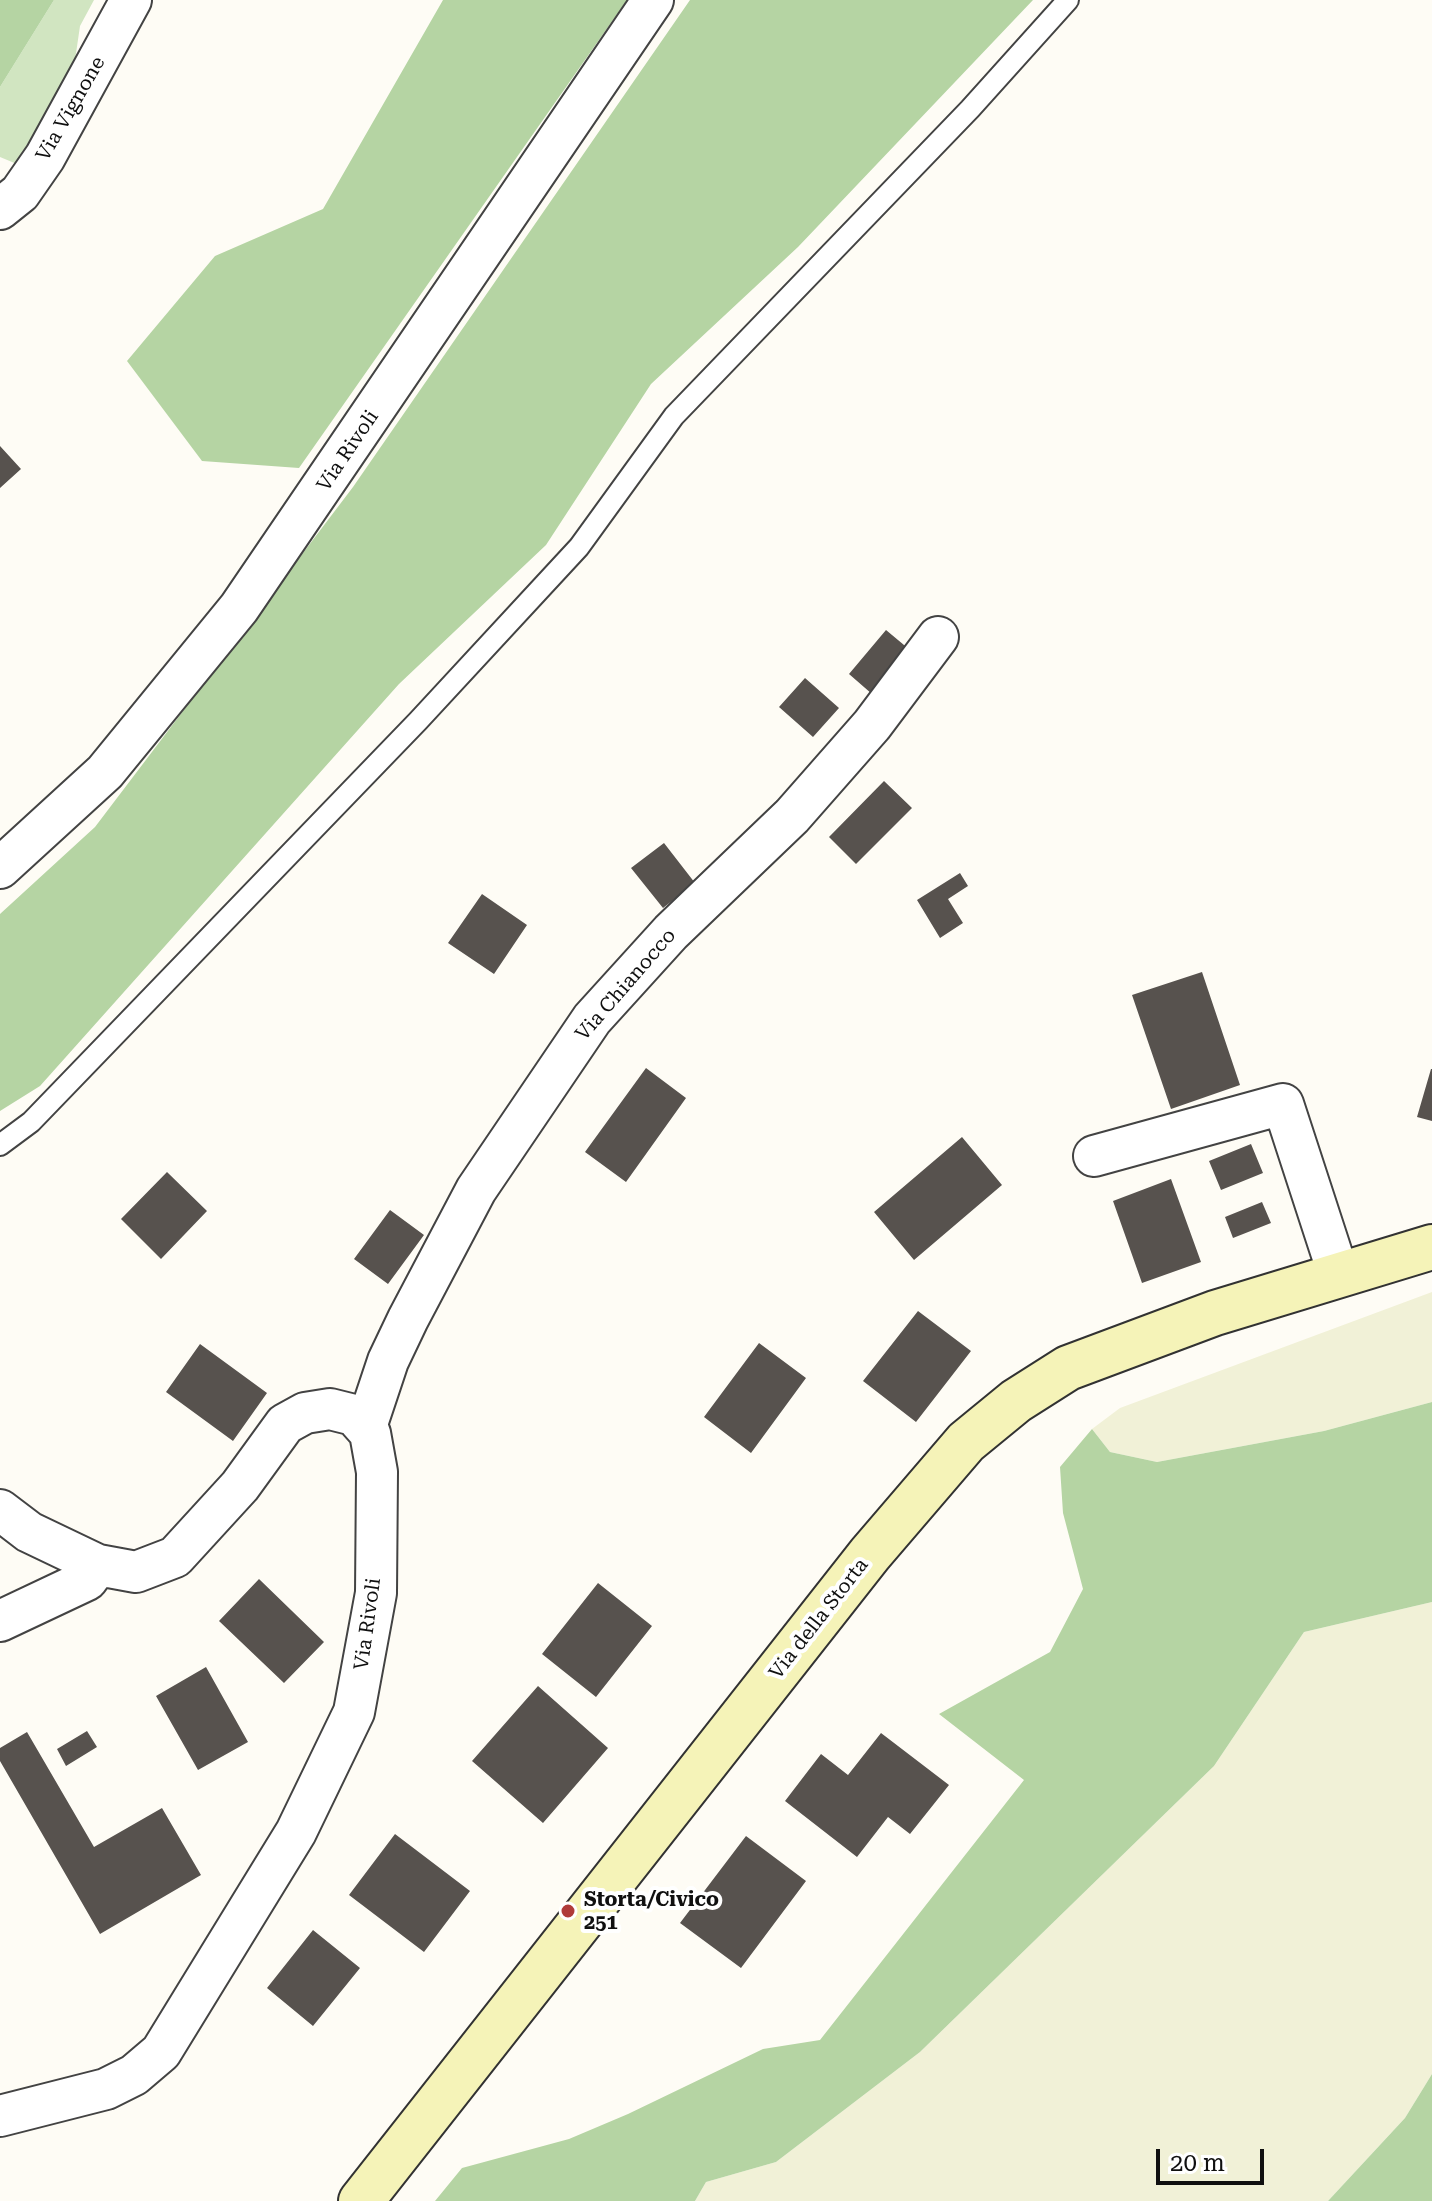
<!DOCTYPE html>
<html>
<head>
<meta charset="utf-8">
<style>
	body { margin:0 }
	#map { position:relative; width:1432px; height:2201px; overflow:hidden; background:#fefcf5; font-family:"Roboto Serif",serif }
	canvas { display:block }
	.scale { position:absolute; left:1156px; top:2149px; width:108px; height:36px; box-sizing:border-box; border:4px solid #101010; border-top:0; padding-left:10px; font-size:24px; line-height:28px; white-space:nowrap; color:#101010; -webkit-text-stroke:6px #fff; paint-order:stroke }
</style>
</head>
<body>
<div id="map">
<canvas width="1432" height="2201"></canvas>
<div class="scale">20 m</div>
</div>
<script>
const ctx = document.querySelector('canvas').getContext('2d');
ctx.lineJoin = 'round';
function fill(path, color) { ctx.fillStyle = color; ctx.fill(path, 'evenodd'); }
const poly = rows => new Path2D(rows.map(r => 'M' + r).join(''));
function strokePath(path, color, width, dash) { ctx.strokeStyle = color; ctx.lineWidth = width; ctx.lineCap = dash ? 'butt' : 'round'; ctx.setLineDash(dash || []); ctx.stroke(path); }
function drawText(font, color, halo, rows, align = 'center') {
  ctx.font = font + ' "Roboto Serif",serif'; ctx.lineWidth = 8; ctx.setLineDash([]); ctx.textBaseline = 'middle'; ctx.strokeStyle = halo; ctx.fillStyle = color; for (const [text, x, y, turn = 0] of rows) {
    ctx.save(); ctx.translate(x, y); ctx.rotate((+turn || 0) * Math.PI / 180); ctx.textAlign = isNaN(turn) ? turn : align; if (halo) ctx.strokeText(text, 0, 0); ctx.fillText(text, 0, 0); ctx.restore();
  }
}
const farmland = poly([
	[1432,1292,1432,1402,1324,1431,1157,1462,1110,1452,1092,1429,1120,1408],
	[1432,1602,1432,2074,1405,2118,1328,2201,695,2201,706,2182,776,2162,920,2052,1214,1766,1304,1632]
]);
const green = poly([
	[54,0,94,0,80,26,68,108,24,167,0,157,0,87]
]);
const forest = poly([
	[0,0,54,0,0,87],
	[443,0,627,0,299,468,202,461,127,361,215,256,323,209],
	[690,0,1033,0,798,247,651,384,546,545,399,684,40,1086,0,1111,0,914,95,827,353,487],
	[1432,1402,1432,1602,1304,1632,1214,1766,920,2052,776,2162,706,2182,695,2201,435,2201,462,2168,569,2139,628,2114,763,2049,820,2040,1024,1780,939,1714,1050,1652,1083,1589,1063,1513,1060,1467,1092,1429,1110,1452,1157,1462,1324,1431],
	[1432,2074,1432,2201,1328,2201,1405,2118]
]);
const building = poly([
	[0,446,21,469,0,488],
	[886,630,910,650,872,694,849,674],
	[805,678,839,708,813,737,779,707],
	[884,781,912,808,856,864,829,837],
	[664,843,695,883,663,908,631,868],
	[960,873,968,886,948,899,963,923,940,938,917,900],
	[482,894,527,925,494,974,448,943],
	[1202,972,1240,1085,1171,1109,1132,995],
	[646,1068,686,1098,626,1182,585,1152],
	[1431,1069,1432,1069,1432,1121,1417,1117],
	[962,1137,1002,1185,914,1260,874,1212],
	[1251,1144,1263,1173,1221,1190,1209,1161],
	[167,1172,207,1211,161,1259,121,1219],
	[1171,1179,1201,1262,1142,1283,1113,1201],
	[1262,1202,1271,1223,1233,1238,1225,1217],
	[390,1210,424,1235,388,1284,354,1259],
	[918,1311,971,1351,916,1422,863,1381],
	[759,1343,806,1378,751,1453,704,1417],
	[200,1344,267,1393,233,1441,166,1392],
	[259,1579,324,1642,284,1683,219,1621],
	[598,1583,652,1626,596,1697,542,1654],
	[206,1667,248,1742,198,1770,156,1696],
	[538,1686,608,1748,543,1823,472,1761],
	[87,1731,97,1747,66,1766,57,1749],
	[27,1732,94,1847,162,1808,201,1875,100,1934,0,1761,0,1748],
	[881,1733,949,1785,910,1834,888,1817,857,1857,785,1801,821,1754,848,1775],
	[395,1834,470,1891,424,1952,349,1895],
	[746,1836,806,1881,741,1968,680,1923],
	[313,1930,360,1968,313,2026,267,1988]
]);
const lane = poly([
	[0,1145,31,1122,418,721,579,547,674,416,970,109,1068,0]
]);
const street = poly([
	[0,209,20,193,45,157,131,0],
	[0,868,105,772,239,608,653,0],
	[1094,1156,1283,1104,1339,1276],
	[366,1427,388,1361,408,1319,476,1190,592,1019,671,932,792,816,872,725,938,637],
	[0,1510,29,1532,98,1565,136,1572,175,1557,240,1486,285,1424,305,1413,330,1409,354,1415,370,1433,377,1472,376,1593,354,1712,296,1832,161,2052,134,2075,106,2089,0,2116],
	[0,1621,87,1580,98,1565]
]);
const secondary = poly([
	[361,2201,870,1554,966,1442,1016,1401,1068,1368,1215,1313,1432,1247]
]);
const markers = [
	[568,1911,8,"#af3b39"]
];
const streetNames = [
	["Via Vignone",71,109,-60],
	["Via Rivoli",348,451,-56],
	["Via Chianocco",626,985,-49],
	["Via della Storta",819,1619,-52],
	["Via Rivoli",368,1624,-82]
];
const poiNames = [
	["Storta/Civico",584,1900],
	["251",584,1923]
];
fill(farmland, '#f1f1d7');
fill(green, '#d1e5c1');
fill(forest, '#b5d4a3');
fill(building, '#57524e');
strokePath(lane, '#434343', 24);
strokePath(street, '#434343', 44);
strokePath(secondary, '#323232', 48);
strokePath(lane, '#fff', 20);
strokePath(street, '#fff', 40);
strokePath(secondary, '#f5f3b8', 44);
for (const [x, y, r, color] of markers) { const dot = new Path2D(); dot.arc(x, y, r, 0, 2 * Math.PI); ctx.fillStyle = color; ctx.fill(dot); strokePath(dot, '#fff', 3); }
drawText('20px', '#101010', '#fff', streetNames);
drawText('bold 20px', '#101010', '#fff', poiNames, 'left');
</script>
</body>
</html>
